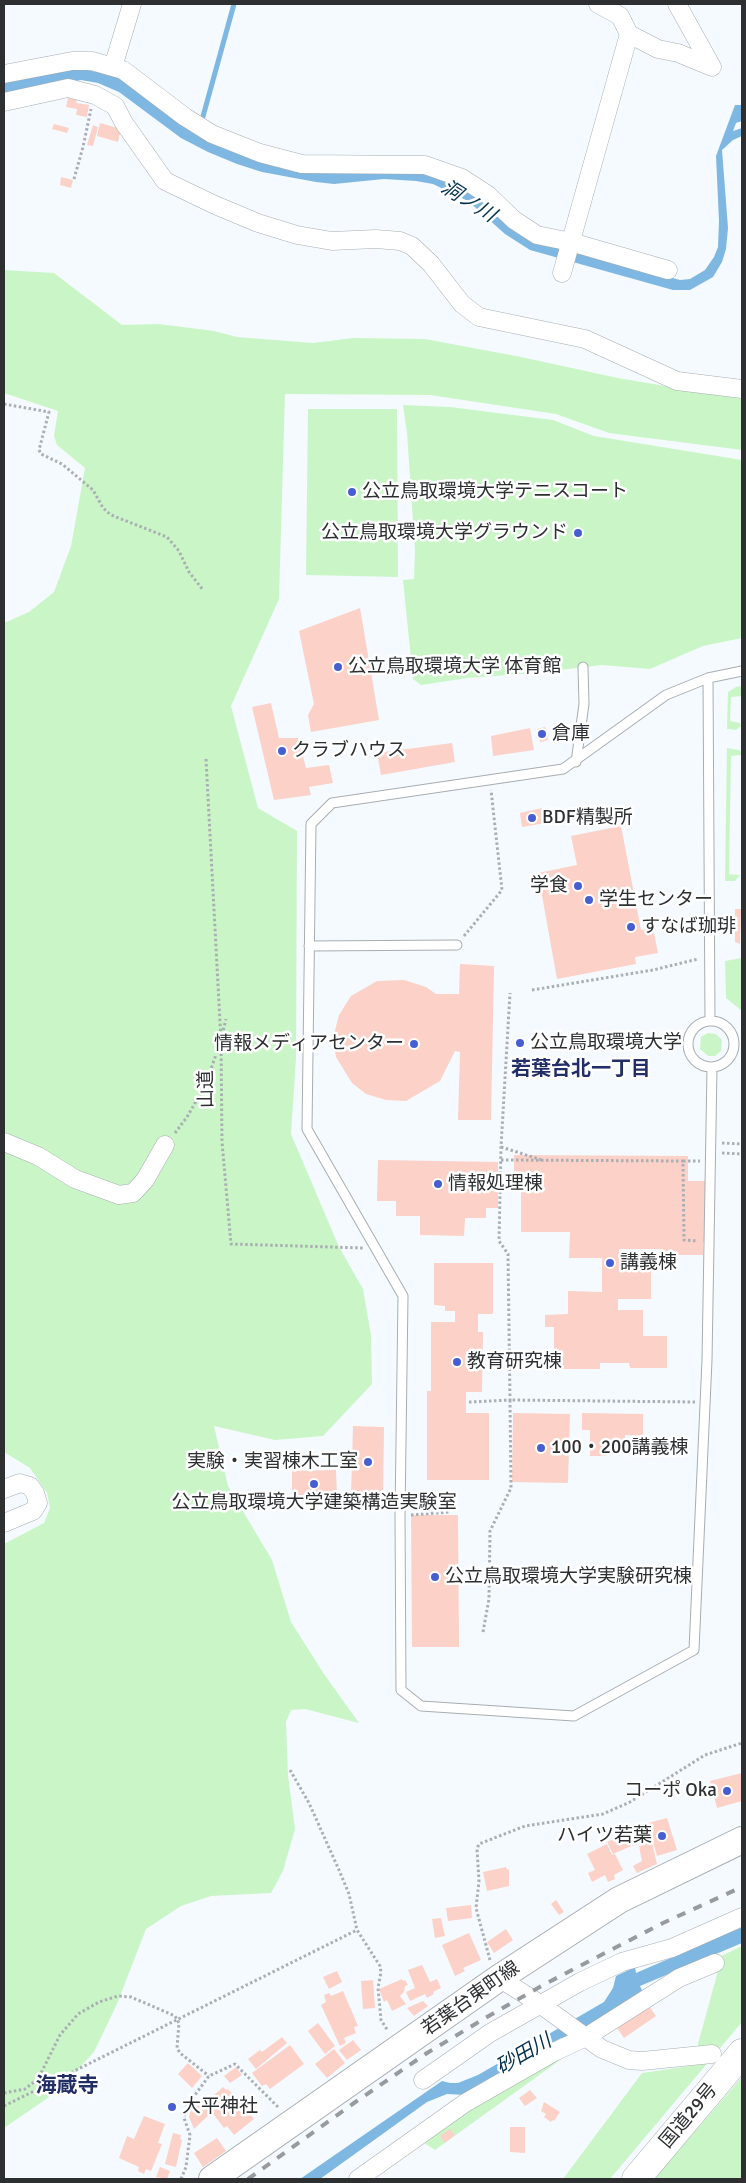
<!DOCTYPE html>
<html>
<head>
<meta charset="utf-8">
<style>
	body { margin:0 }
	#map { position:relative; width:746px; height:2183px; overflow:hidden; background:#f4faff; font-family:Signika,sans-serif }
	canvas { display:block }
	.frame { position:absolute; inset:0; border:5px solid #2d2f31; pointer-events:none }
</style>
</head>
<body>
<div id="map">
<canvas width="746" height="2183"></canvas>
<div class="frame"></div>
</div>
<script>
const ctx = document.querySelector('canvas').getContext('2d');
ctx.lineJoin = 'round';
function fill(path, color) { ctx.fillStyle = color; ctx.fill(path, 'evenodd'); }
const poly = rows => new Path2D(rows.map(r => 'M' + r).join(''));
function strokePath(path, color, width, dash) { ctx.strokeStyle = color; ctx.lineWidth = width; ctx.lineCap = dash ? 'butt' : 'round'; ctx.setLineDash(dash || []); ctx.stroke(path); }
function drawText(font, color, halo, rows, align = 'center') {
  ctx.font = font + ' Signika,"Noto Sans JP",sans-serif'; ctx.lineWidth = 5; ctx.setLineDash([]); ctx.textBaseline = 'middle'; ctx.strokeStyle = halo; ctx.fillStyle = color; for (const [text, x, y, turn = 0] of rows) {
    ctx.save(); ctx.translate(x, y); ctx.rotate((+turn || 0) * Math.PI / 180); ctx.textAlign = isNaN(turn) ? turn : align; if (halo) ctx.strokeText(text, 0, 0); ctx.fillText(text, 0, 0); ctx.restore();
  }
}
const green = poly([
	[4,270,54,273,122,325,159,324,214,331,237,337,313,343,353,338,425,339,521,357,618,378,742,399,742,450,609,433,556,414,430,395,285,394,279,599,231,706,258,808,297,831,296,1058,291,1134,339,1247,363,1289,371,1335,372,1384,323,1436,275,1440,214,1426,228,1486,272,1560,291,1622,324,1674,359,1723,305,1709,291,1710,286,1722,288,1775,295,1829,283,1871,271,1893,211,1896,181,1906,146,1929,117,2004,94,2052,58,2091,4,2128,4,1544,44,1523,50,1508,47,1493,30,1468,4,1452,4,621,6,622,29,612,54,592,71,546,85,468,57,445,54,436,58,411,4,393],
	[403,405,450,407,553,420,594,436,742,460,742,638,703,646,650,669,602,665,535,673,468,678,421,685,413,679,403,580,414,579,415,551,407,433],
	[308,409,397,409,398,577,306,575],
	[742,686,742,696,731,697,730,721,740,723,741,726,736,730,727,729,728,692,736,687],
	[727,748,739,750,741,752,741,755,731,756,729,874,740,875,735,881,725,881],
	[742,958,742,1011,726,998,725,961],
	[708,1033,716,1034,722,1040,721,1051,715,1056,708,1056,700,1049,701,1037],
	[742,1946,742,2022,610,2179,563,2179,642,2073,696,2065,698,2044,719,1967,715,1959],
	[569,2050,563,2058,435,2150,421,2141,482,2097],
	[742,2077,742,2179,654,2179]
]);
const water = poly([
	[78,68,126,78,211,142,423,172,442,177,590,256,680,280,690,279,705,270,714,257,718,247,719,221,716,156,735,105,742,105,742,121,736,123,733,131,742,128,742,136,733,140,722,150,728,228,726,249,722,262,713,277,690,290,673,290,530,250,505,234,468,201,433,184,416,181,384,179,334,184,316,182,262,172,237,164,208,152,181,138,119,92,98,83,81,80,4,96,4,81],
	[742,1927,742,1943,640,1986,644,1995,573,2039,561,2038,488,2080,466,2095,447,2094,427,2102,320,2179,300,2179,442,2081,450,2083,458,2083,478,2075,604,2002,613,1988,616,1976,635,1967,636,1973]
]);
const stream = poly([
	[202,120,234,4]
]);
const building = poly([
	[68,98,77,100,76,103,89,105,87,117,76,115,77,109,66,107],
	[100,123,121,129,118,142,97,136],
	[54,124,69,128,67,133,52,129],
	[93,125,98,127,93,146,87,145],
	[61,177,73,180,71,188,60,185],
	[360,608,379,720,311,732,308,715,314,704,299,631],
	[271,703,279,738,298,738,306,768,329,765,333,783,309,787,311,795,274,800,252,707],
	[545,727,548,740,540,742,537,729],
	[530,728,534,750,493,756,491,736],
	[452,743,455,762,381,775,377,753],
	[542,808,545,823,522,827,520,813],
	[621,826,641,930,653,928,658,953,635,957,636,964,557,979,538,873,577,865,571,836],
	[735,909,741,909,740,944,735,942],
	[460,964,494,966,491,1120,458,1120,460,1052,455,1051,440,1081,406,1101,386,1100,366,1094,352,1083,336,1057,333,1038,339,1015,351,996,377,981,404,980,426,987,436,994,459,994],
	[514,1155,688,1156,688,1181,710,1181,710,1242,703,1242,703,1255,662,1255,662,1249,619,1249,619,1268,651,1268,651,1299,618,1299,618,1310,643,1310,643,1336,667,1336,667,1368,630,1368,629,1363,600,1363,600,1369,554,1369,554,1327,545,1327,545,1315,568,1314,568,1291,602,1292,602,1258,569,1258,570,1232,521,1232,521,1181,514,1181],
	[378,1160,498,1162,498,1208,486,1208,486,1218,465,1218,464,1236,420,1235,420,1216,396,1216,396,1201,377,1201],
	[434,1263,493,1263,493,1314,478,1314,478,1332,483,1332,482,1392,466,1392,466,1413,489,1413,489,1480,427,1480,427,1391,431,1391,431,1322,455,1322,455,1311,445,1311,445,1306,434,1305],
	[513,1413,570,1414,568,1483,512,1482],
	[582,1413,643,1414,643,1436,625,1435,625,1441,607,1441,607,1456,590,1456,590,1430,582,1430],
	[353,1426,384,1427,383,1498,351,1497],
	[336,1470,337,1498,292,1498,292,1471],
	[411,1515,458,1515,459,1647,412,1647],
	[742,1773,742,1801,717,1808,710,1781],
	[667,1818,677,1850,657,1856,648,1823],
	[633,1830,638,1843,613,1854,607,1842],
	[652,1842,657,1864,637,1873,633,1866,642,1861,639,1846],
	[607,1844,612,1855,615,1854,623,1870,614,1875,615,1879,608,1882,605,1875,592,1882,588,1873,595,1870,587,1854],
	[506,1867,507,1870,509,1869,509,1886,487,1891,483,1872],
	[556,1900,564,1912,559,1915,551,1904],
	[471,1905,472,1918,448,1921,446,1908],
	[441,1918,445,1936,435,1938,432,1919],
	[506,1929,513,1940,494,1953,487,1942],
	[469,1933,481,1960,463,1968,465,1971,455,1976,442,1945],
	[422,1965,430,1982,437,1979,441,1988,433,1992,434,1994,427,1998,425,1994,410,2001,406,1992,415,1988,408,1970],
	[337,1971,342,1982,329,1989,323,1977],
	[402,1979,403,1981,405,1980,408,1985,405,1986,404,1992,400,1996,406,2004,392,2011,387,2000,384,2002,379,1989],
	[373,1980,375,2008,363,2009,361,1981],
	[343,1991,358,2026,354,2027,356,2033,344,2038,346,2043,340,2046,321,2005,326,2002,324,1995,329,1993,331,1996],
	[423,2001,428,2006,414,2016,407,2008],
	[649,2006,656,2016,624,2038,617,2028],
	[318,2023,335,2046,325,2054,308,2031],
	[282,2037,287,2043,256,2069,248,2059,260,2050,262,2052],
	[353,2040,361,2050,347,2060,339,2050],
	[290,2045,304,2064,270,2089,266,2084,262,2086,252,2073],
	[334,2049,345,2063,327,2078,315,2064],
	[188,2063,202,2076,192,2088,178,2074],
	[236,2067,242,2075,230,2083,224,2076],
	[223,2087,226,2090,228,2089,254,2119,234,2135,227,2126,224,2128,205,2103],
	[530,2090,537,2098,525,2106,519,2098],
	[198,2099,211,2113,194,2129,189,2117,192,2107],
	[544,2102,560,2112,554,2121,552,2120,551,2122,544,2117,546,2114,541,2111],
	[144,2116,165,2124,158,2143,162,2144,151,2171,146,2169,144,2174,138,2171,139,2167,119,2158,127,2136,134,2139],
	[510,2127,525,2127,525,2153,510,2152],
	[450,2129,455,2135,445,2143,440,2136],
	[173,2133,181,2135,180,2139,182,2140,176,2167,165,2164],
	[217,2138,226,2151,203,2167,194,2153],
	[160,2167,170,2171,167,2179,156,2177]
]);
const path = poly([
	[74,179,83,147,91,109],
	[4,404,49,412,39,450,41,454,62,464,93,490,103,508,111,515,167,537,179,551,189,572,203,590],
	[206,759,221,1041,222,1142,231,1244,363,1248],
	[464,936,502,890,491,790],
	[532,990,653,970,698,959],
	[222,1035,226,1019],
	[175,1133,187,1117,205,1086,219,1046],
	[722,1143,742,1144],
	[501,1147,542,1160],
	[722,1153,742,1154],
	[501,1160,683,1161,684,1240,698,1241],
	[683,1161,700,1161],
	[469,1402,510,1400,508,1254,499,1241,501,1147,510,993],
	[411,1515,450,1512],
	[483,1632,489,1599,490,1531,511,1488,510,1400,695,1402],
	[290,1770,309,1803,339,1870,349,1894,357,1930,380,1966,381,1972,378,1988,381,2020,388,2031],
	[490,1960,476,1908,479,1881,477,1849,479,1844,525,1826,603,1814,630,1802,705,1755,742,1743],
	[4,2093,25,2089,38,2079,60,2035,78,2014,99,2002,118,1996,131,1997,175,2016,179,2023,177,2048,180,2053,209,2076],
	[4,2106,357,1930],
	[181,2179,186,2167,190,2135,184,2118,186,2107,209,2076,235,2064,279,2108]
]);
const lane = poly([
	[708,678,710,1020],
	[576,762,584,704,583,667],
	[309,946,457,945],
	'688 1044a23 23 0 1 1 46 0a23 23 0 1 1-46 0Z',
	[712,1068,707,1360,694,1650,574,1716,421,1706,401,1690,400,1515,403,1296,307,1129,311,824,332,803,563,769,666,695,708,678,742,671]
]);
const street = poly([
	[598,4,620,16,629,34,658,49,678,53,712,67,677,4],
	[113,67,132,4],
	[4,74,72,61,92,61,113,67,123,70,185,117,212,134,260,153,302,164,425,165,462,178,488,195,514,220,537,235,571,242,668,270],
	[4,102,68,88,95,95,115,106,124,123,165,181,215,205,258,223,297,235,332,241,376,239,400,241,412,246,431,264,462,304,479,317,585,339,677,381,742,389],
	[562,273,629,34],
	[4,1142,38,1156,75,1179,119,1195,133,1193,145,1180,165,1145],
	[4,1489,20,1483,30,1486,35,1493,38,1503,33,1511,4,1523],
	[499,1978,537,2002,602,2049,629,2060,642,2061,712,2054],
	[423,2080,490,2033,580,1982,622,1962,672,1948,742,1917],
	[358,2179,465,2103,554,2052,586,2037,679,1978,715,1963]
]);
const secondary = poly([
	[212,2179,499,1978,619,1900,742,1840]
]);
const highway = poly([
	[636,2179,742,2053]
]);
const rail = poly([
	[248,2179,354,2103,427,2053,487,2017,545,1984,663,1923,742,1887]
]);
const markers = [
	[352,492,5,"#465ed2"],
	[578,533,5,"#465ed2"],
	[338,667,5,"#465ed2"],
	[542,734,5,"#465ed2"],
	[282,751,5,"#465ed2"],
	[532,818,5,"#465ed2"],
	[578,886,5,"#465ed2"],
	[589,900,5,"#465ed2"],
	[631,927,5,"#465ed2"],
	[520,1043,5,"#465ed2"],
	[414,1044,5,"#465ed2"],
	[438,1184,5,"#465ed2"],
	[610,1263,5,"#465ed2"],
	[457,1362,5,"#465ed2"],
	[541,1448,5,"#465ed2"],
	[368,1462,5,"#465ed2"],
	[314,1484,5,"#465ed2"],
	[435,1577,5,"#465ed2"],
	[727,1791,5,"#465ed2"],
	[662,1836,5,"#465ed2"],
	[172,2107,5,"#465ed2"]
];
const poiNames = [
	["公立鳥取環境大学テニスコート",362,492],
	["公立鳥取環境大学グラウンド",568,533,"right"],
	["公立鳥取環境大学 体育館",348,667],
	["倉庫",552,734],
	["クラブハウス",292,751],
	["BDF精製所",542,818],
	["学食",568,886,"right"],
	["学生センター",599,900],
	["すなば珈琲",641,927],
	["公立鳥取環境大学",530,1043],
	["情報メディアセンター",404,1044,"right"],
	["情報処理棟",448,1184],
	["講義棟",620,1263],
	["教育研究棟",467,1362],
	["100・200講義棟",551,1448],
	["実験・実習棟木工室",358,1462,"right"],
	["公立鳥取環境大学建築構造実験室",314,1503,"center"],
	["公立鳥取環境大学実験研究棟",445,1577],
	["コーポ Oka",717,1791,"right"],
	["ハイツ若葉",652,1836,"right"],
	["大平神社",182,2107]
];
const streetNames = [
	["山道",207,1089,-91],
	["若葉台東町線",471,1999,-35],
	["国道29号",689,2116,-50]
];
const waterNames = [
	["洞ノ川",468,202,32],
	["砂田川",524,2055,-30]
];
const neighbourhoodNames = [
	["若葉台北一丁目",581,1070]
];
const quarterNames = [
	["海蔵寺",67,2086]
];
fill(green, '#caf6c7');
fill(water, '#7eb7e1');
strokePath(stream, '#7eb7e1', 5);
fill(building, '#fcd1c7');
strokePath(lane, '#a7adb1', 11);
strokePath(street, '#a7adb1', 19);
strokePath(secondary, '#a7adb1', 28);
strokePath(highway, '#a7adb1', 29);
strokePath(path, '#aaafb3', 3, [2.5, 2.5]);
strokePath(lane, '#fff', 9);
strokePath(street, '#fff', 18);
strokePath(secondary, '#fff', 26);
strokePath(highway, '#fff', 28);
strokePath(rail, '#979b9e', 4, [9, 9]);
for (const [x, y, r, color] of markers) { const dot = new Path2D(); dot.arc(x, y, r, 0, 2 * Math.PI); ctx.fillStyle = color; ctx.fill(dot); strokePath(dot, '#fff', 2); }
drawText('19px', '#2d2f31', '#fff', poiNames, 'left');
drawText('19px', '#2d2f31', '#fff', streetNames);
drawText('italic 20px', '#03324e', '#fff', waterNames);
drawText('bold 20px', '#222f67', '#fff', neighbourhoodNames);
drawText('bold 21px', '#222f67', '#fff', quarterNames);
</script>
</body>
</html>
